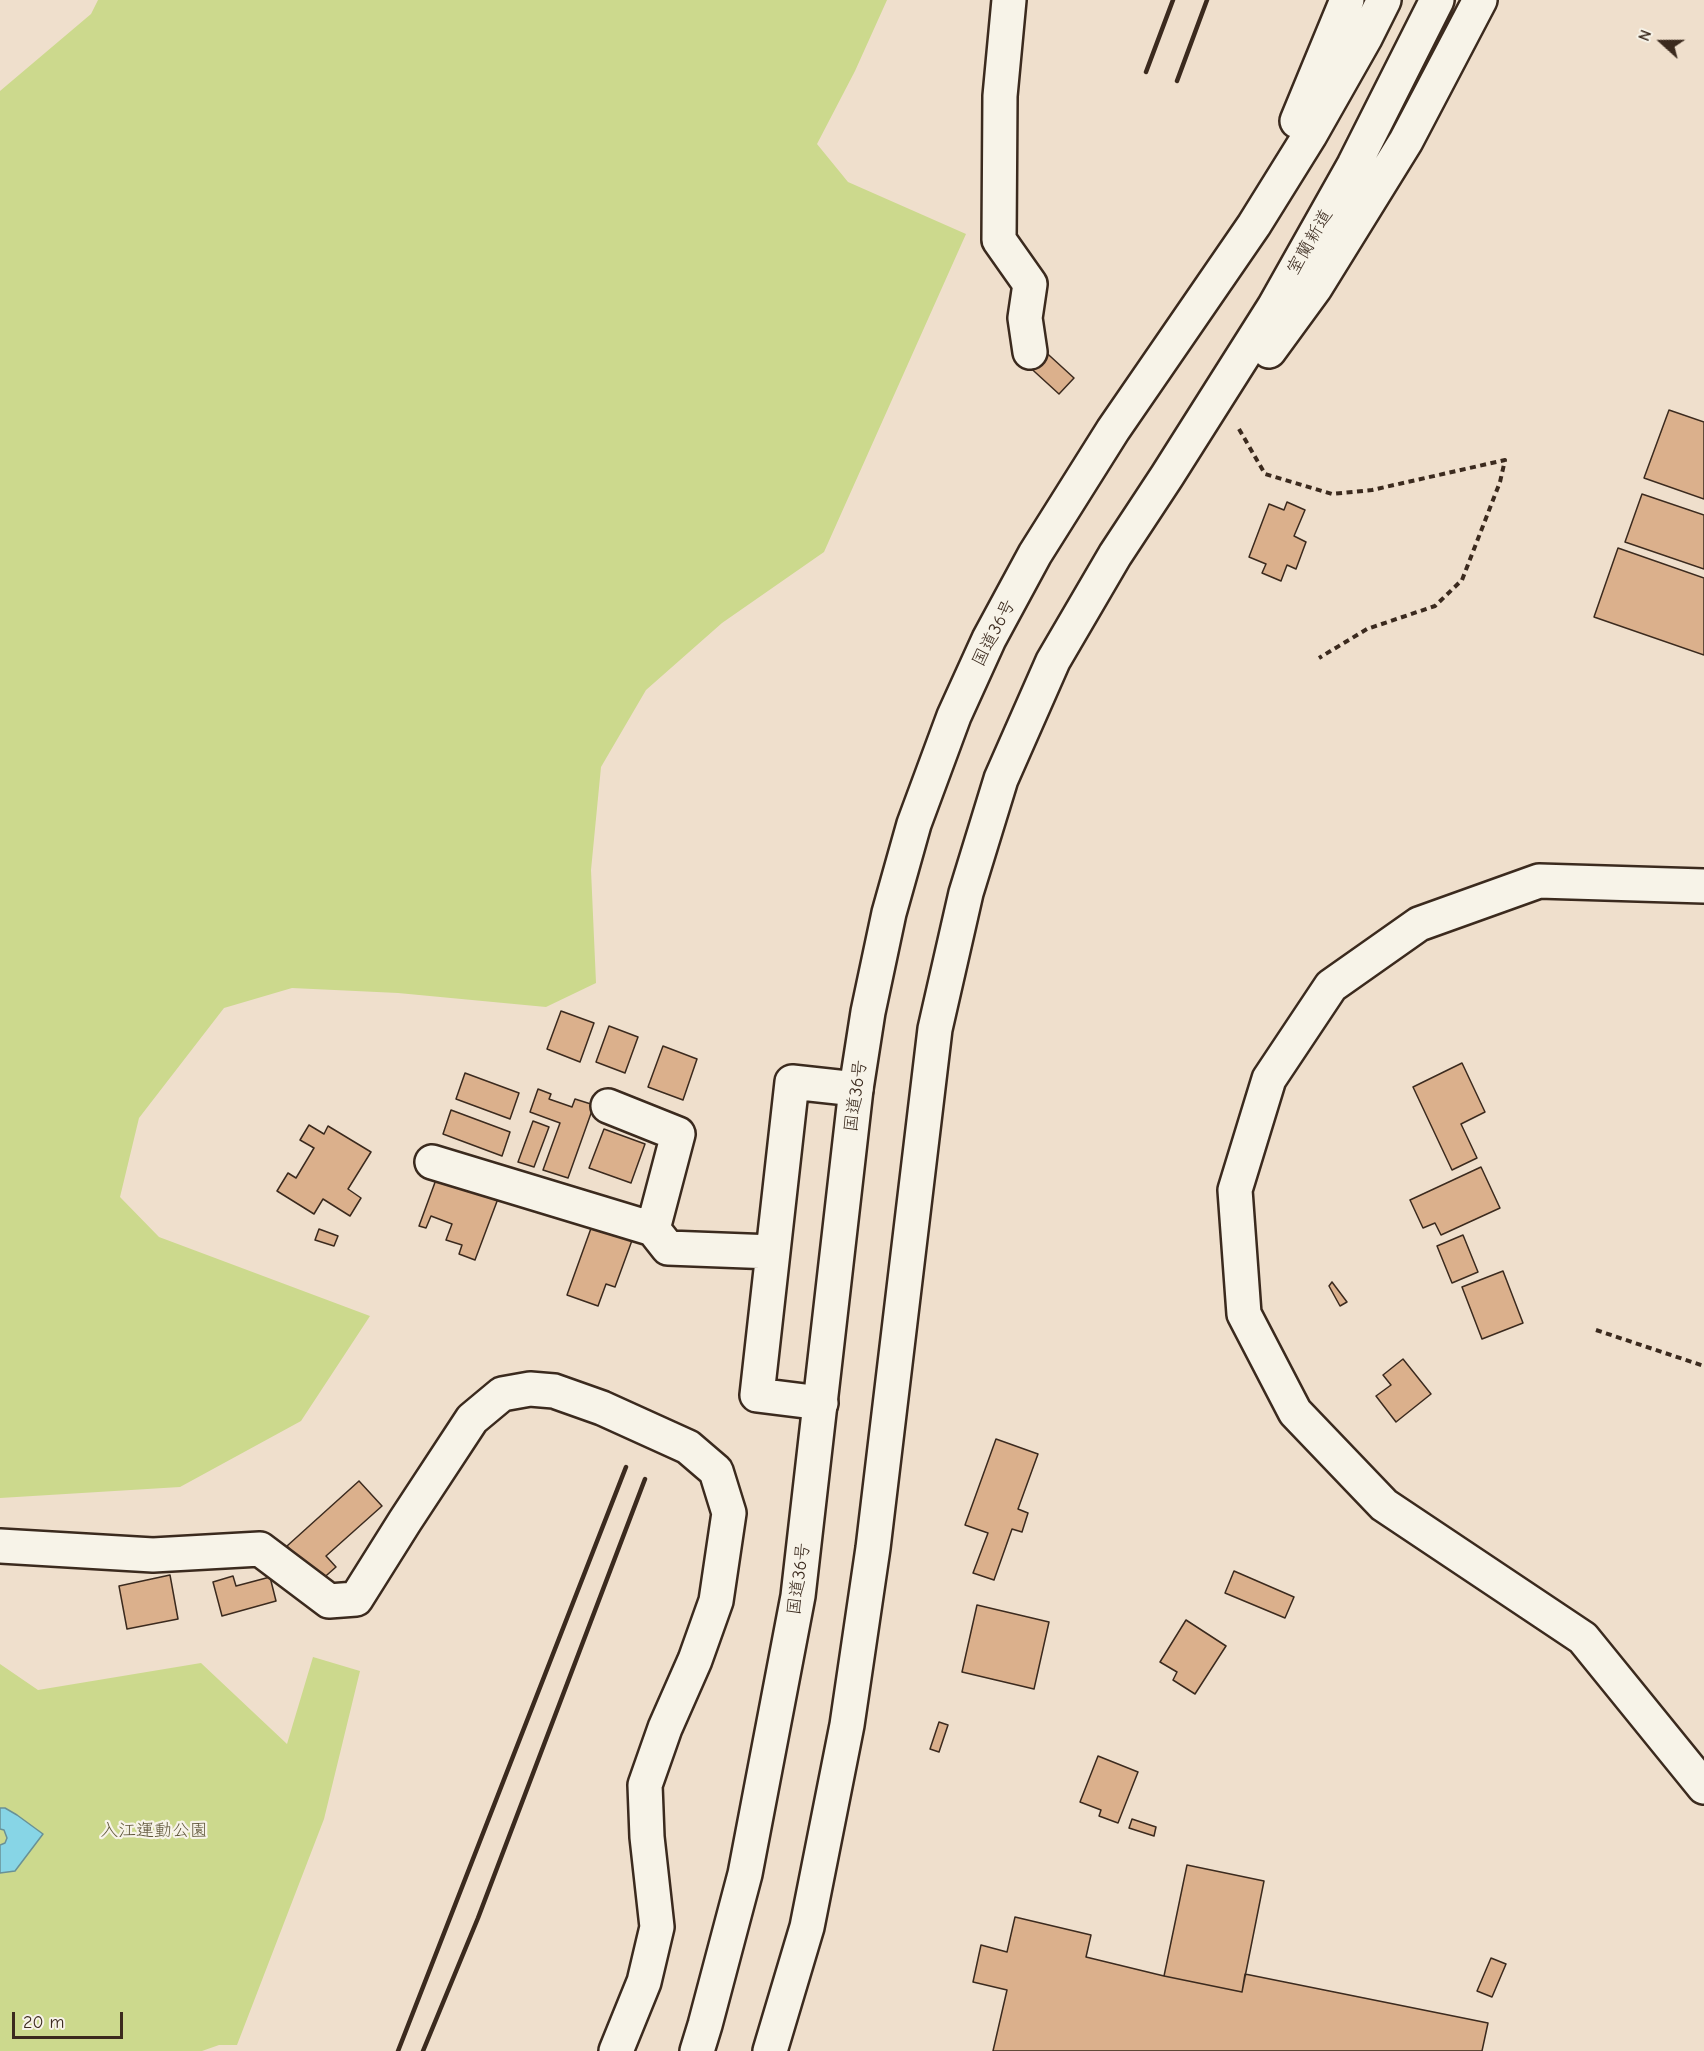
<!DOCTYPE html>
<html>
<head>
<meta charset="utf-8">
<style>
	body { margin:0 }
	#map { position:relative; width:1704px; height:2051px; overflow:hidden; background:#efdfcc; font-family:"Comic Neue",sans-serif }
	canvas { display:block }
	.north { position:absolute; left:1632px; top:12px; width:60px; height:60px; -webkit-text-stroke:4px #f7f3e8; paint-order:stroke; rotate:291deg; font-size:16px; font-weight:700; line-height:24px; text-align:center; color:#3b2a1e }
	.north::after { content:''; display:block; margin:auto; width:21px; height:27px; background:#3b2a1e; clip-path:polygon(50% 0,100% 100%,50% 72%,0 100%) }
	.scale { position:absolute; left:12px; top:2012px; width:111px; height:27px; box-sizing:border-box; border:3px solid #3b2a1e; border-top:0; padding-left:8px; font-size:18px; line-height:21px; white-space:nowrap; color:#3b2a1e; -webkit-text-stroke:4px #f7f3e8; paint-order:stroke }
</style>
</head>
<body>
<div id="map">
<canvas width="1704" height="2051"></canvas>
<div class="north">N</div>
<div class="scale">20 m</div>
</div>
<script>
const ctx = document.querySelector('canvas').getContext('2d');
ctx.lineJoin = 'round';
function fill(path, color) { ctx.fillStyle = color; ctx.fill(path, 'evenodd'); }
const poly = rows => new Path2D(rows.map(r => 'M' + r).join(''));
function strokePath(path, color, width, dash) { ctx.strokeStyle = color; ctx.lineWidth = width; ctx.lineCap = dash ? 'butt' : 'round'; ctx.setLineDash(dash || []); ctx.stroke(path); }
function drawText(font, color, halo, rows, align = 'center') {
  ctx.font = font + ' "Comic Neue","Klee One",sans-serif'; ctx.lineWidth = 4.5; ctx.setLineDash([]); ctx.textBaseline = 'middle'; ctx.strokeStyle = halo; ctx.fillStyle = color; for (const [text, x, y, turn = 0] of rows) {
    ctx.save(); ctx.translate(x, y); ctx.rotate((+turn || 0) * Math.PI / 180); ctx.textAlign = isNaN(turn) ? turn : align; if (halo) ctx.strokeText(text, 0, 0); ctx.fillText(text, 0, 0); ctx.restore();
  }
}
const green = poly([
	[98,0,887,0,855,71,817,144,848,182,966,234,824,552,722,623,646,690,601,767,591,870,596,983,546,1007,398,993,292,988,224,1008,139,1118,120,1197,159,1237,370,1316,301,1421,180,1487,0,1498,0,91,91,14],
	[313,1657,360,1671,324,1819,237,2045,219,2045,202,2051,0,2051,0,1664,38,1690,201,1663,287,1744]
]);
const water = poly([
	[0,1808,5,1808,17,1815,43,1834,15,1871,0,1873,0,1845,5,1843,7,1838,4,1830,0,1829,0,1808]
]);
const building = poly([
	[1039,346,1074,378,1059,394,1024,362,1039,346],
	[1669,410,1704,422,1704,499,1644,478,1669,410],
	[1642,494,1704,515,1704,569,1625,542,1642,494],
	[1287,502,1305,510,1294,536,1306,542,1296,569,1287,565,1281,581,1262,573,1266,564,1249,557,1269,504,1284,510,1287,502],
	[1618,548,1704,578,1704,655,1594,617,1618,548],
	[561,1011,594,1023,580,1062,547,1049,561,1011],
	[609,1026,638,1037,625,1073,596,1062,609,1026],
	[663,1046,697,1059,683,1100,648,1087,663,1046],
	[1462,1063,1485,1112,1461,1124,1477,1158,1452,1170,1413,1087,1462,1063],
	[465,1073,519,1093,510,1119,456,1099,465,1073],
	[538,1089,551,1094,549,1099,572,1107,575,1099,594,1105,568,1178,543,1170,560,1123,530,1112,538,1089],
	[451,1110,510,1132,502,1156,443,1134,451,1110],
	[533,1121,549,1127,534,1167,518,1162,533,1121],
	[309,1125,324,1134,328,1126,371,1152,348,1189,361,1198,350,1216,323,1199,314,1214,277,1191,288,1173,296,1178,314,1148,300,1140,309,1125],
	[604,1129,645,1144,631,1183,589,1168,604,1129],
	[441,1166,502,1188,475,1260,459,1254,462,1245,446,1240,452,1224,431,1216,426,1228,419,1226,441,1166],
	[1481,1167,1500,1208,1441,1235,1435,1223,1423,1228,1410,1200,1481,1167],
	[594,1220,634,1235,615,1287,606,1284,598,1306,567,1295,594,1220],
	[319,1229,338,1236,334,1246,315,1240,319,1229],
	[1463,1235,1478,1272,1452,1283,1437,1246,1463,1235],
	[1503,1271,1523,1323,1482,1339,1462,1287,1503,1271],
	[1332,1282,1347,1302,1340,1306,1329,1286,1332,1282],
	[1403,1359,1431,1394,1396,1422,1376,1396,1391,1385,1383,1375,1403,1359],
	[996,1439,1038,1454,1018,1509,1028,1513,1022,1532,1012,1529,994,1580,973,1573,988,1533,965,1525,996,1439],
	[359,1481,382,1506,326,1556,336,1567,319,1582,287,1546,359,1481],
	[1234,1571,1294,1597,1285,1618,1225,1593,1234,1571],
	[170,1575,178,1619,127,1629,119,1586,170,1575],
	[233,1576,236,1586,270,1577,276,1601,222,1616,213,1582,233,1576],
	[977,1605,1049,1622,1034,1689,962,1672,977,1605],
	[1186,1620,1226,1646,1195,1694,1173,1680,1177,1672,1160,1662,1186,1620],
	[939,1722,948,1725,939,1752,930,1749,939,1722],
	[1098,1756,1138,1772,1118,1823,1099,1816,1101,1810,1080,1802,1098,1756],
	[1132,1819,1156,1827,1154,1836,1129,1828,1132,1819],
	[1187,1865,1264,1881,1242,1992,1164,1976,1187,1865],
	[1015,1917,1091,1935,1086,1957,1164,1976,1242,1992,1245,1974,1488,2023,1482,2051,993,2051,1007,1990,973,1982,981,1945,1007,1952,1015,1917],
	[1491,1958,1506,1964,1492,1997,1477,1991,1491,1958]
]);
const path = poly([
	[1239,429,1265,474,1332,494,1372,490,1505,460,1500,482,1462,580,1435,606,1367,629,1319,658],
	[1596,1330,1704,1366]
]);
const minor = poly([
	[1009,0,1000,96,999,240,1030,284,1025,318,1030,352],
	[1704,886,1539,881,1419,924,1331,986,1269,1079,1235,1190,1244,1314,1295,1412,1384,1505,1583,1638,1704,1787],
	[608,1106,678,1134,653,1229],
	[432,1162,653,1229,668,1248,773,1252],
	[821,1403,757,1395,792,1082,856,1089],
	[0,1546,153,1555,260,1549,329,1601,356,1599,405,1521,472,1419,502,1394,530,1389,554,1391,602,1408,688,1447,716,1471,729,1513,716,1601,695,1660,665,1728,645,1785,647,1837,657,1927,644,1982,616,2051]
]);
const highway = poly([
	[1297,121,1347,0],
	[1269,351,1315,288,1406,141,1480,0],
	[697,2051,705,2025,745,1874,798,1596,856,1089,868,1012,889,913,914,824,954,716,989,639,1035,554,1113,430,1254,225,1310,135,1365,38,1384,0],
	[770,2051,807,1927,847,1725,873,1548,935,1029,966,893,1001,779,1053,661,1115,555,1167,476,1274,307,1354,165,1437,0]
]);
const rail = poly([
	[1146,72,1173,0],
	[1177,81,1207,0],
	[398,2051,626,1467],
	[423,2051,478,1918,645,1479]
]);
const streetNames = [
	["室蘭新道",1310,242,-60],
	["国道36号",994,633,-63],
	["国道36号",856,1096,-82],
	["国道36号",799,1579,-82]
];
const parkNames = [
	["入江運動公園",154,1831]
];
fill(green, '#ccd98d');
fill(water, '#87d5e6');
strokePath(water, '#699196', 1.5);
fill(building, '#dbb08c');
strokePath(building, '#3b2a1e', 1.5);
strokePath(minor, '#3b2a1e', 38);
strokePath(highway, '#3b2a1e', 38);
strokePath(path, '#3b2a1e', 4, [6, 4.5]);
strokePath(minor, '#f7f3e8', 33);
strokePath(highway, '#f7f3e8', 33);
strokePath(rail, '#3b2a1e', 4.5);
drawText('18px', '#3b2a1e', '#f7f3e8', streetNames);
drawText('18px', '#5f563a', '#f7f3e8', parkNames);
</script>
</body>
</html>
